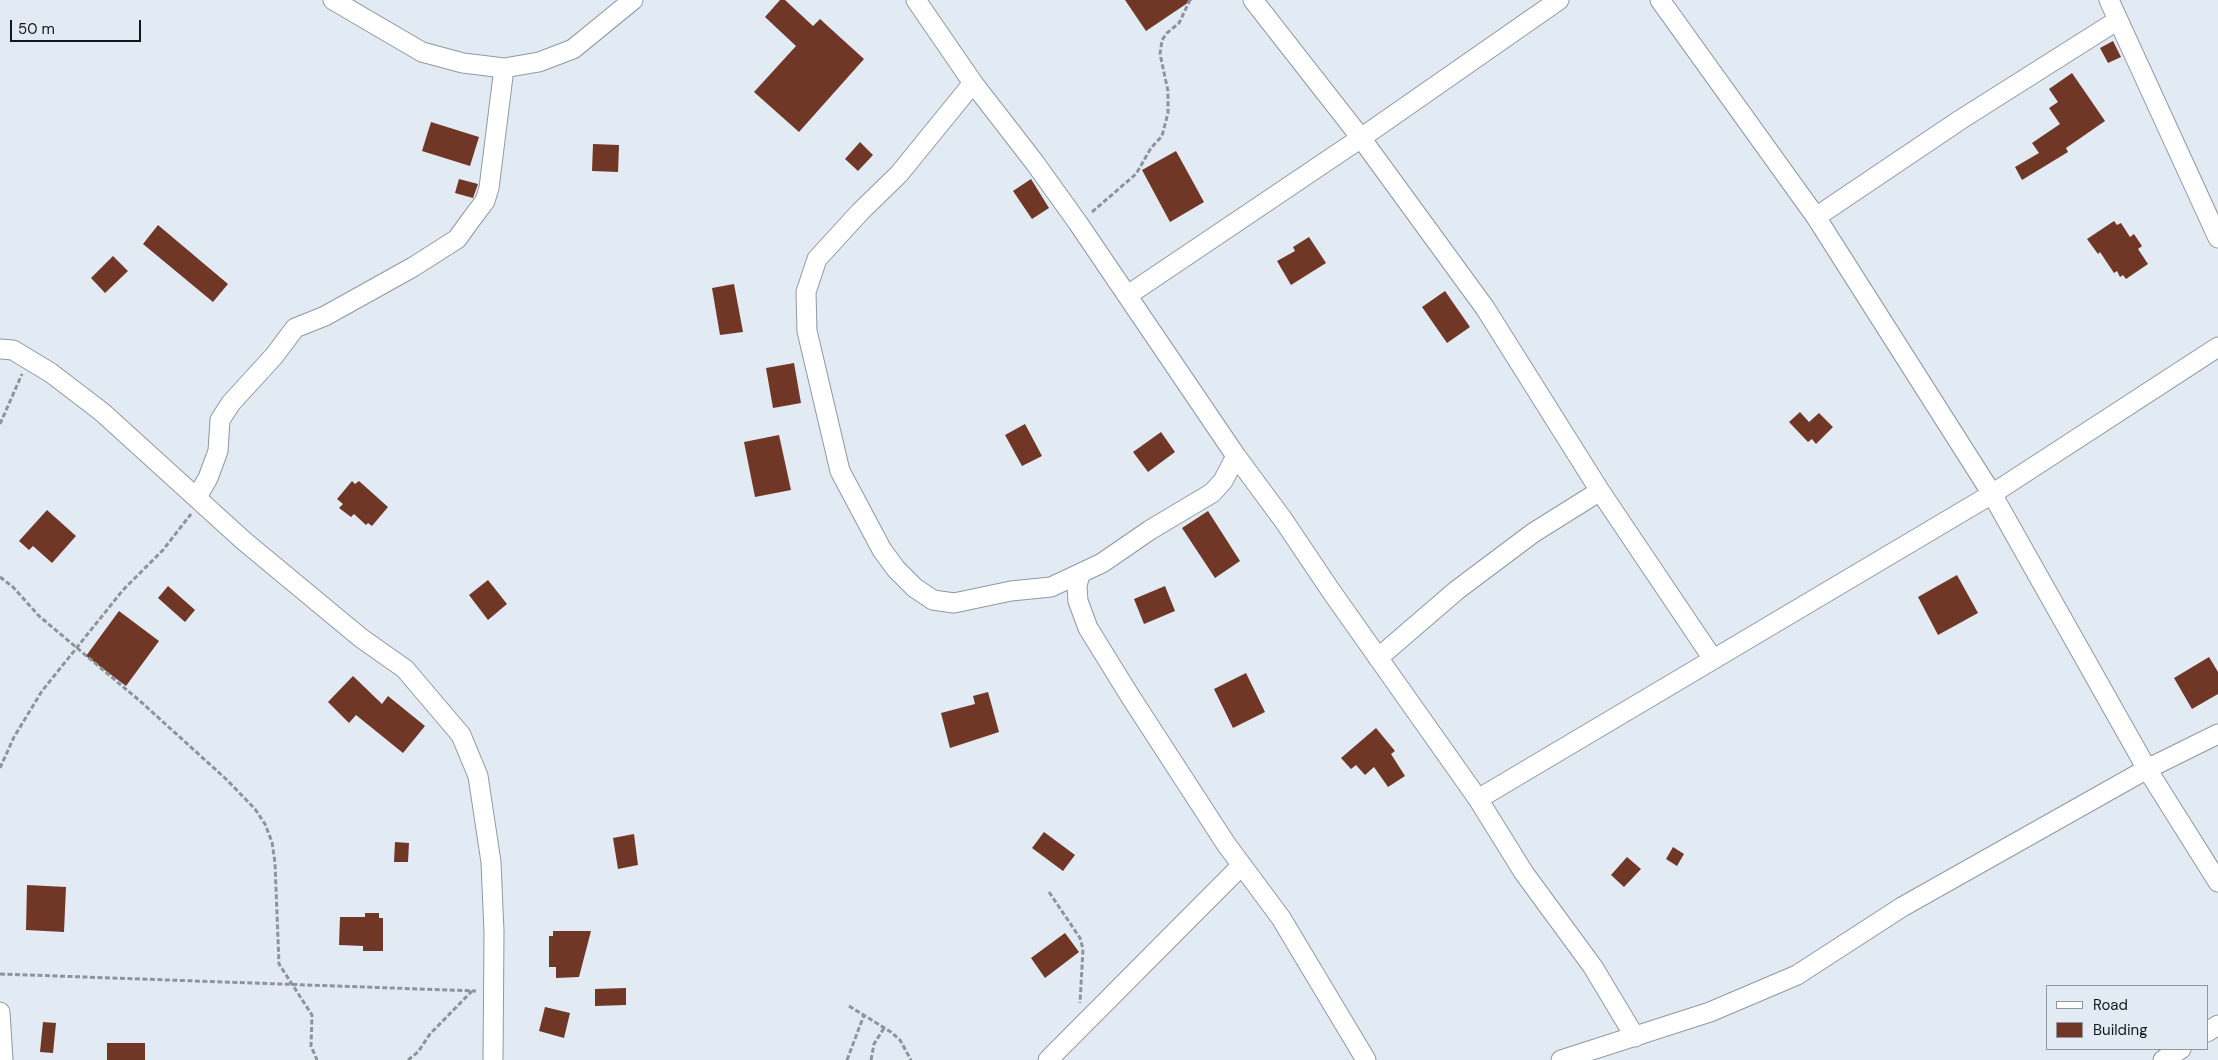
<!DOCTYPE html>
<html>
<head>
<meta charset="utf-8">
<style>
	body { margin:0 }
	#map { position:relative; width:2218px; height:1060px; overflow:hidden; background:#e2eaf3; font-family:"DM Sans",sans-serif }
	canvas { display:block }
	.legend { position:absolute; left:2046px; top:985px; width:162px; height:65px; box-sizing:border-box; background:#e2eaf3; border:1px solid #90969c; margin:0; padding:6px 9px; list-style:none; font-size:15px; color:#14171a }
	.legend li { display:flex; align-items:center; gap:10px; height:25px }
	.legend b { width:25px; border:1px solid #90969c }
	.scale { position:absolute; left:10px; top:20px; width:131px; height:22px; box-sizing:border-box; border:2px solid #14171a; border-top:0; padding-left:6px; font-size:15px; line-height:18px; white-space:nowrap; color:#14171a; -webkit-text-stroke:4px #e2eaf3; paint-order:stroke }
</style>
</head>
<body>
<div id="map">
<canvas width="2218" height="1060"></canvas>
<ul class="legend">
<li><b style="height:6px;background:#fff"></b>Road</li>
<li><b style="height:14px;background:#713726"></b>Building</li>
</ul>
<div class="scale">50 m</div>
</div>
<script>
const ctx = document.querySelector('canvas').getContext('2d');
ctx.lineJoin = 'round';
function fill(path, color) { ctx.fillStyle = color; ctx.fill(path, 'evenodd'); }
const poly = rows => new Path2D(rows.map(r => 'M' + r).join(''));
function strokePath(path, color, width, dash) { ctx.strokeStyle = color; ctx.lineWidth = width; ctx.lineCap = dash ? 'butt' : 'round'; ctx.setLineDash(dash || []); ctx.stroke(path); }
const building = poly([
	[780,0,785,0,813,26,820,19,864,59,799,132,754,92,796,46,765,17],
	[1125,0,1192,0,1146,31],
	[2113,41,2121,57,2108,63,2100,48],
	[2072,73,2105,121,2066,148,2068,152,2022,180,2015,167,2039,153,2032,143,2060,124,2049,108,2058,102,2049,89],
	[431,122,479,137,470,166,422,151],
	[860,142,873,155,858,171,845,159],
	[593,144,619,145,618,172,592,171],
	[1176,151,1204,202,1170,222,1142,170],
	[459,179,478,184,473,198,455,193],
	[1031,179,1049,208,1032,219,1013,191],
	[2114,221,2117,225,2121,223,2130,237,2134,234,2142,246,2138,249,2148,264,2126,279,2123,275,2120,277,2117,271,2114,273,2100,252,2098,254,2087,239],
	[158,225,228,284,213,302,143,244],
	[1309,237,1326,263,1291,285,1277,261,1295,251,1293,247],
	[113,256,128,271,105,293,91,278],
	[734,284,743,332,720,335,712,288],
	[1445,291,1470,327,1447,343,1422,307],
	[794,363,801,403,773,408,766,368],
	[1800,412,1809,422,1819,413,1833,427,1816,444,1812,439,1808,442,1789,422],
	[1025,424,1042,456,1022,466,1005,435],
	[1161,432,1175,452,1148,472,1133,452],
	[779,435,791,490,755,497,744,442],
	[352,481,355,484,359,481,388,507,372,526,368,523,366,525,354,514,351,517,339,508,343,504,337,499],
	[47,510,76,536,52,563,33,546,29,550,19,541],
	[1208,511,1240,561,1215,578,1182,528],
	[1957,575,1978,613,1938,635,1918,597],
	[488,580,507,604,488,620,469,595],
	[168,586,195,610,185,622,158,598],
	[1165,586,1175,611,1144,624,1134,599],
	[119,611,159,641,126,686,86,656],
	[2209,657,2218,672,2218,694,2192,709,2174,678],
	[1246,673,1265,712,1233,728,1214,689],
	[353,676,382,704,388,696,425,726,403,753,356,715,349,723,328,702],
	[988,692,999,732,950,748,941,713,975,704,973,696],
	[1376,728,1395,751,1391,754,1405,776,1388,787,1374,767,1365,775,1356,765,1351,769,1341,758],
	[1044,832,1075,855,1063,871,1032,848],
	[634,834,638,865,618,869,613,838],
	[395,842,409,843,408,862,394,862],
	[1673,847,1684,854,1677,866,1666,859],
	[1627,857,1641,869,1624,887,1611,875],
	[27,885,66,887,64,932,26,930],
	[365,913,379,913,379,918,383,918,383,951,363,951,363,946,339,945,340,917,365,917],
	[553,931,591,931,579,977,556,978,556,967,549,967,549,936,553,936],
	[1065,933,1079,952,1045,978,1031,958],
	[626,988,626,1005,595,1006,595,989],
	[545,1007,570,1013,564,1038,539,1031],
	[43,1022,56,1023,53,1053,40,1052],
	[107,1043,145,1043,145,1060,107,1060]
]);
const path = poly([
	[1092,212,1136,174,1151,148,1162,136,1168,113,1168,91,1160,54,1162,40,1167,33,1179,23,1190,0],
	[0,424,22,374],
	[0,577,13,587,39,616,140,701,226,779,255,809,265,824,272,842,275,863,279,964,312,1015,311,1046,317,1060],
	[0,768,14,737,42,691,123,590,163,550,191,514],
	[1049,892,1080,938,1083,949,1080,1003],
	[0,974,476,991],
	[849,1006,891,1032,900,1040,911,1060],
	[408,1060,418,1052,430,1034,472,991],
	[847,1060,864,1015],
	[871,1060,874,1044,884,1028]
]);
const minor = poly([
	[333,0,422,52,463,63,504,68,539,62,573,49,633,0],
	[916,0,973,83,1035,163,1078,223,1236,456,1284,521,1331,591,1478,799,1524,873,1593,967,1635,1037],
	[1253,0,1361,138,1485,308,1600,491,1713,659],
	[1660,0,1816,217,1992,494,2147,769,2218,882],
	[2109,0,2218,238],
	[973,83,899,174,860,212,817,259,806,292,807,331,840,471,882,550,896,569,915,588,933,600,954,603,1011,591,1051,587,1102,563,1150,530,1212,493,1223,481,1236,456],
	[1816,217,1960,120,2118,20],
	[1128,295,1361,138,1559,0],
	[0,349,13,350,51,373,102,412,244,541,361,638,405,669,461,735,478,776,491,862,494,932,493,1060],
	[197,497,208,478,218,451,220,420,231,403,274,356,295,328,325,316,413,267,457,239,470,221,485,201,489,188,504,68],
	[1080,574,1077,586,1078,601,1088,628,1130,696,1226,844,1281,918,1366,1060],
	[1378,658,1457,590,1533,533,1600,491],
	[1478,799,1992,494,2218,347],
	[0,1012,3,1060],
	[2207,1032,2218,1025],
	[1048,1060,1242,865],
	[1561,1060,1710,1012,1797,975,1902,907,2147,769,2218,734],
	[2163,1060,2181,1049]
]);
fill(building, '#713726');
strokePath(minor, '#9198a0', 21);
strokePath(path, '#8e949b', 3, [5, 2.5]);
strokePath(minor, '#fff', 19);
</script>
</body>
</html>
